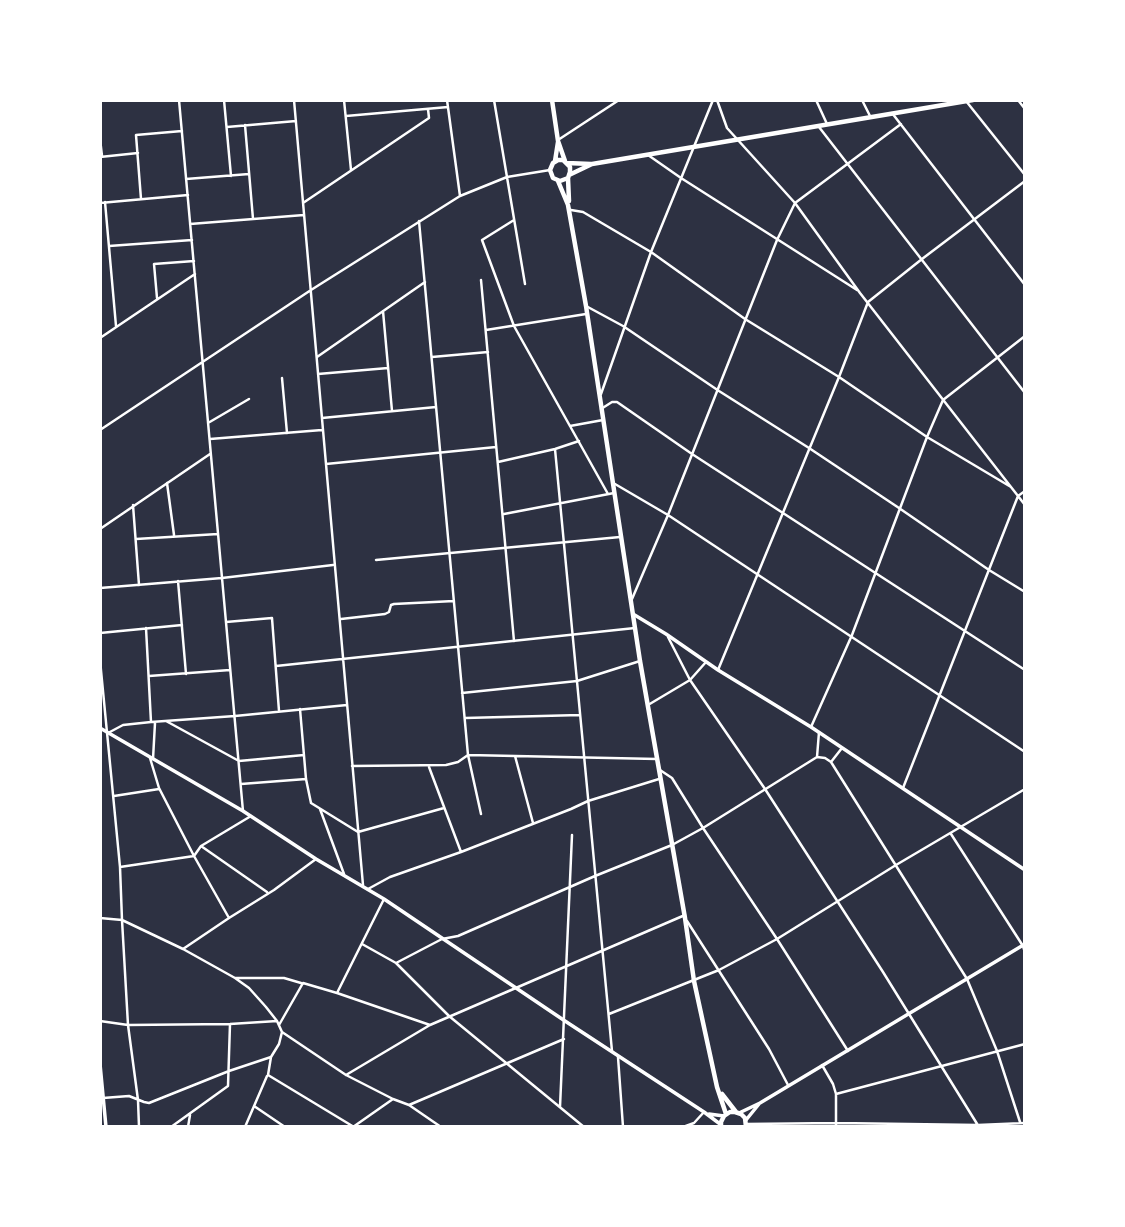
<!DOCTYPE html>
<html>
<head>
<meta charset="utf-8">
<style>
	body { margin:0 }
	#map { position:relative; width:1125px; height:1227px; overflow:hidden; background:#2d3142; font-family:"Noto Serif",serif }
	canvas { display:block }
	.frame { position:absolute; inset:0; border:102px solid #fff; pointer-events:none }
</style>
</head>
<body>
<div id="map">
<canvas width="1125" height="1227"></canvas>
<div class="frame"></div>
</div>
<script>
const ctx = document.querySelector('canvas').getContext('2d');
ctx.lineJoin = 'round';
const poly = rows => new Path2D(rows.map(r => 'M' + r).join(''));
function strokePath(path, color, width, dash) { ctx.strokeStyle = color; ctx.lineWidth = width; ctx.lineCap = dash ? 'butt' : 'round'; ctx.setLineDash(dash || []); ctx.stroke(path); }
const minor = poly([
	[179,100,243,811],
	[224,100,231,176],
	[294,100,363,885],
	[344,100,351,170],
	[447,100,460,196],
	[494,100,525,284],
	[717,100,727,128,795,203,860,293,1025,505],
	[816,100,827,124],
	[862,100,870,116],
	[1018,100,1025,109],
	[966,101,1025,175],
	[892,113,1025,285],
	[346,116,448,107],
	[245,125,253,219],
	[227,127,296,121],
	[819,127,1025,393],
	[100,139,102,156],
	[558,140,619,100],
	[648,155,681,178,857,290],
	[100,157,138,153],
	[186,179,249,174],
	[141,199,136,135,182,131],
	[105,202,116,326],
	[100,203,188,195],
	[303,203,429,118,428,109],
	[571,210,583,212,651,252,745,319,839,377,927,437,1011,487],
	[514,220,482,240,514,326,608,494],
	[419,221,468,755,481,814],
	[190,224,304,215],
	[109,246,192,240],
	[481,280,514,641],
	[157,298,154,264,194,261],
	[586,306,623,326,719,391,809,448,899,508,989,570,1025,592],
	[383,311,392,411],
	[486,330,586,314],
	[100,338,195,274],
	[317,357,425,282],
	[432,357,488,352],
	[318,374,388,368],
	[282,378,287,433],
	[601,394,651,252,713,100],
	[601,409,612,402,617,402,692,454,1025,670],
	[322,418,436,407],
	[208,423,249,399],
	[570,426,603,420],
	[100,430,311,290,460,196,507,177,550,170],
	[210,439,322,430],
	[555,449,612,1051],
	[498,462,555,449,579,441],
	[326,464,496,447],
	[167,483,174,535],
	[615,484,668,515,1025,752],
	[133,505,139,585],
	[504,514,614,493],
	[100,529,210,454],
	[136,539,218,534],
	[376,560,620,537],
	[178,581,186,674],
	[100,588,222,578,333,565],
	[632,599,668,515,777,240,795,203,901,124],
	[341,619,385,614,389,612,391,605,394,604,454,601],
	[226,622,272,618,279,711],
	[146,628,151,722],
	[100,633,182,625],
	[668,637,690,680,765,789,883,972,979,1127],
	[100,660,120,867,194,856,201,846,251,816],
	[276,666,635,628],
	[718,670,839,377,868,302,922,259,1025,181],
	[149,676,230,670],
	[462,693,577,681,640,661],
	[648,705,690,680,706,662],
	[300,709,306,779,311,803,358,832,444,808],
	[465,718,580,715],
	[166,721,239,761,304,755],
	[811,727,852,635,927,437,943,400,1025,336],
	[108,733,123,725,151,722,235,716,347,705],
	[515,756,533,823],
	[817,757,819,732],
	[150,758,159,788,194,856,229,918,183,949],
	[153,759,155,723],
	[831,762,967,979,997,1051,1020,1122],
	[352,766,446,765,458,762,468,755,657,759],
	[429,767,461,852],
	[660,770,672,778,703,828,777,939,848,1051],
	[241,784,306,779],
	[903,788,1018,496,1025,491],
	[114,796,159,789],
	[320,809,344,874],
	[951,834,1023,946,1025,953],
	[201,846,267,892],
	[120,867,122,920,183,949,235,978,249,988,266,1007,277,1021,282,1032,279,1044,271,1057,268,1075,354,1127],
	[368,889,390,877,461,852,571,809,588,801,659,779],
	[100,918,122,920,128,1025,138,1100,139,1127],
	[229,918,274,890,316,859],
	[687,921,769,1049,788,1085],
	[362,944,396,963,449,1016,584,1127],
	[396,963,442,939,458,936,595,876,672,845,703,828,817,757,825,758,831,762,842,748],
	[235,978,284,978,301,983],
	[337,993,430,1025,685,915],
	[609,1014,719,970,777,939,896,865,1025,789],
	[100,1021,128,1025,230,1024,277,1021],
	[279,1025,303,983,337,993,384,899],
	[282,1032,346,1075,393,1099,409,1105,564,1039],
	[618,1057,623,1127],
	[822,1065,833,1084,836,1094,836,1127],
	[346,1075,430,1025],
	[836,1094,1025,1044],
	[103,1098,129,1096,144,1102,149,1103,229,1071,271,1057],
	[409,1105,441,1127],
	[254,1106,285,1127],
	[560,1107,572,835],
	[746,1124,837,1123,978,1125,1025,1123],
	[171,1127,228,1086,230,1024],
	[188,1127,190,1115],
	[245,1127,267,1076],
	[353,1127,393,1099],
	[683,1127,694,1123,704,1112]
]);
const tertiary = poly([
	[633,614,666,634,718,670,811,727,1025,870],
	[100,728,243,811,316,859,384,899,565,1021,704,1112,720,1124],
	[100,1064,106,1127],
	[739,1113,760,1103,1025,944],
	[709,1114,724,1116],
	[746,1120,759,1104]
]);
const secondary = poly([
	[552,100,558,141,565,161],
	[555,161,558,142],
	[567,163,591,164],
	[569,175,592,164,973,100],
	[568,178,560,181,553,178,550,170,553,163,558,160,563,160,570,167,570,172,568,178,569,201],
	[558,181,568,205,586,306,640,661,685,918,694,981,717,1087,726,1114],
	[722,1094,736,1112],
	[721,1127,721,1122,724,1116,730,1112,735,1112,741,1114,745,1118,746,1127]
]);
strokePath(minor, '#fff', 2.5);
strokePath(tertiary, '#fff', 3.5);
strokePath(secondary, '#fff', 4.5);
</script>
</body>
</html>
